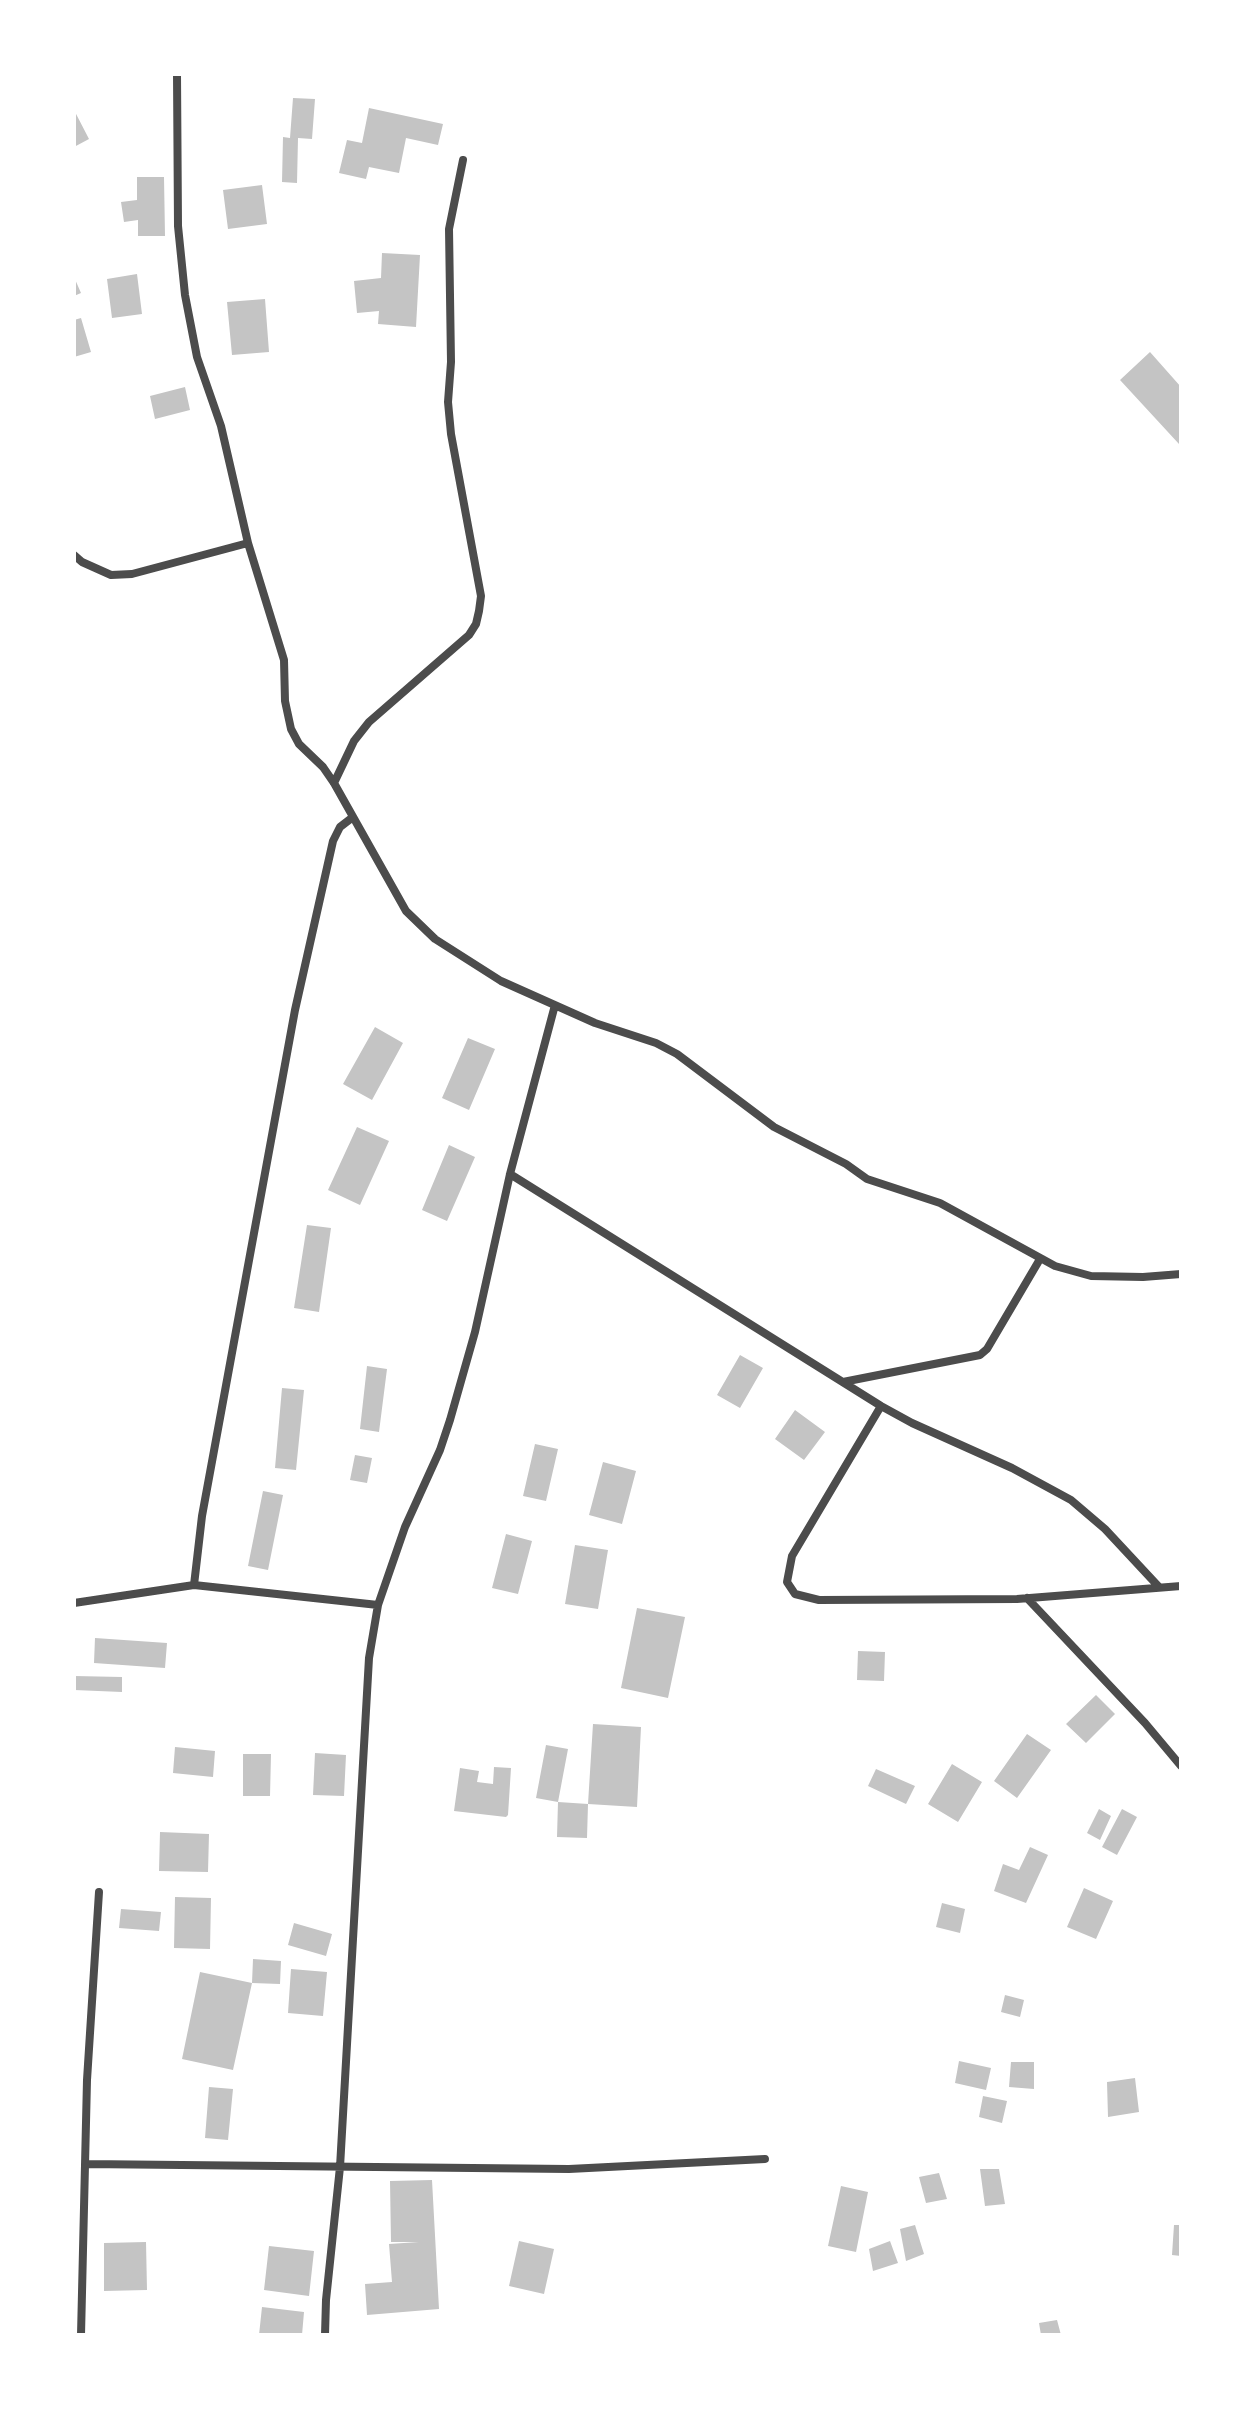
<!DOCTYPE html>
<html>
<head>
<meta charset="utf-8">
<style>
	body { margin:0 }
	#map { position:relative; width:1255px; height:2409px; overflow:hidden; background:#fff; font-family:"Golos Text",sans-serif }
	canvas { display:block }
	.frame { position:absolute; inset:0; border:76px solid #fff; pointer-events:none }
</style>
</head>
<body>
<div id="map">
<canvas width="1255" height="2409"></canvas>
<div class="frame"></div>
</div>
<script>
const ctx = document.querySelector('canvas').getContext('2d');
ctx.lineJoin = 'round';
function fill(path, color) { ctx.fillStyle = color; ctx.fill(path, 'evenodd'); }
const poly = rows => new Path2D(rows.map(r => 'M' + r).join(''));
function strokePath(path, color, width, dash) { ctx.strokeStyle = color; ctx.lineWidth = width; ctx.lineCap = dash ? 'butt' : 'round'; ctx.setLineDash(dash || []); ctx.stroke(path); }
const building = poly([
	[293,98,315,99,312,139,298,138,297,183,282,182,283,137,290,138],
	[369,108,443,124,438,145,406,138,399,173,369,167,366,179,339,173,347,140,362,143],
	[74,110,89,139,74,147],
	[137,177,164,177,165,236,138,236,138,220,124,222,121,202,137,200],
	[262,185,267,224,228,229,223,190],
	[382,253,420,255,416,327,378,324,379,311,357,313,354,281,381,278],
	[137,274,142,314,112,318,107,279],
	[74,277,81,293,74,296],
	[265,299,269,352,232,355,227,302],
	[81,318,91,352,74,357,74,320],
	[1150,352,1181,387,1181,442,1179,444,1120,380],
	[185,387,190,410,155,419,150,396],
	[375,1027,403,1043,372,1100,343,1084],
	[468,1038,495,1049,469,1110,442,1098],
	[357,1127,389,1141,360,1205,328,1190],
	[449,1145,475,1157,447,1221,422,1210],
	[307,1225,331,1228,319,1312,294,1308],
	[740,1355,763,1368,740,1408,717,1395],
	[367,1366,387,1369,379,1432,360,1429],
	[282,1388,304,1390,296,1470,275,1468],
	[795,1410,825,1432,804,1460,775,1439],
	[535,1444,558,1449,546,1501,523,1496],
	[355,1455,372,1458,367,1483,350,1480],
	[603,1462,636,1471,622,1524,589,1515],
	[263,1491,283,1495,268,1570,248,1566],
	[506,1534,532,1541,518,1594,492,1588],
	[575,1545,608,1550,598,1609,565,1604],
	[637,1608,685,1617,668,1698,621,1688],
	[95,1638,167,1643,165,1668,94,1663],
	[858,1651,885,1652,884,1681,857,1680],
	[74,1676,122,1677,122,1692,74,1690],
	[1096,1695,1115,1714,1086,1743,1066,1724],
	[593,1724,641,1727,637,1807,588,1804,587,1838,557,1837,558,1802,588,1804],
	[1027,1734,1051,1750,1017,1798,994,1781],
	[546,1745,568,1749,558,1802,536,1798],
	[175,1747,215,1751,213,1777,173,1773],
	[315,1753,346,1755,344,1796,313,1795],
	[243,1754,271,1754,270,1796,243,1796],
	[952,1764,982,1782,958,1822,928,1804],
	[494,1767,511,1768,508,1815,506,1817,454,1811,460,1768,479,1771,477,1782,493,1784],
	[876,1769,915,1786,906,1804,868,1786],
	[1099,1809,1111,1816,1100,1840,1087,1833],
	[1122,1809,1137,1817,1117,1855,1102,1847],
	[160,1832,209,1834,208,1872,159,1871],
	[1030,1847,1048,1855,1026,1903,994,1891,1003,1864,1019,1870],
	[1084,1888,1113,1901,1096,1939,1067,1927],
	[175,1897,211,1898,210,1949,174,1948],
	[942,1903,965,1909,960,1933,936,1927],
	[121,1909,161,1912,159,1931,119,1928],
	[294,1923,332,1934,326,1956,288,1945],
	[253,1959,281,1961,280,1984,252,1983,233,2070,182,2059,200,1972,252,1983],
	[291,1969,327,1972,323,2016,288,2013],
	[1005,1995,1024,2000,1020,2017,1001,2012],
	[959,2061,991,2068,986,2090,955,2083],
	[1011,2062,1034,2062,1034,2089,1009,2087],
	[1135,2078,1139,2112,1108,2117,1107,2082],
	[209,2087,233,2089,228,2140,205,2138],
	[983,2096,1007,2101,1002,2123,979,2117],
	[980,2169,999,2169,1005,2204,985,2206],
	[939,2173,947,2199,926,2203,919,2177],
	[432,2180,439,2309,367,2315,365,2284,392,2282,389,2244,419,2242,391,2242,390,2181],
	[841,2186,868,2192,856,2252,828,2246],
	[915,2225,924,2254,906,2261,900,2229],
	[1174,2225,1181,2225,1181,2256,1172,2255],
	[519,2241,554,2249,544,2294,509,2286],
	[890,2241,898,2263,873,2271,869,2249],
	[146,2242,147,2290,104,2291,104,2243],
	[269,2246,314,2251,309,2296,264,2290],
	[262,2307,304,2312,302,2335,259,2335],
	[1057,2320,1061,2335,1041,2335,1039,2323]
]);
const minor = poly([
	[177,74,178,226,185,295,197,357,221,426,248,543,284,660,285,701,291,729,299,744,323,767,334,783,406,911,435,939,501,981,595,1023,656,1043,677,1054,774,1127,846,1164,867,1179,940,1203,1055,1266,1091,1276,1143,1277,1181,1274],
	[74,555,82,562,111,575,132,574,248,543],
	[334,783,354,741,369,722,469,635,476,624,479,611,481,596,451,434,448,402,451,362,449,229,463,160],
	[510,1174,881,1406,912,1423,1012,1468,1071,1500,1105,1529,1159,1587],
	[843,1382,980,1355,987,1349,1040,1259],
	[881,1406,792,1556,787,1582,795,1594,819,1600,1017,1599,1181,1586],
	[194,1585,202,1516,295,1010,333,841,340,827,353,817],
	[1027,1598,1145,1723,1181,1766],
	[74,1603,194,1585,378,1605],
	[85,2164,569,2169,765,2159],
	[81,2335,87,2080,99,1892],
	[325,2335,326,2300,340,2167,369,1658,378,1605,405,1527,440,1450,450,1420,475,1332,510,1174,555,1005]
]);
fill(building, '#c4c4c4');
strokePath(minor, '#4c4c4c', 8);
</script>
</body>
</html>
